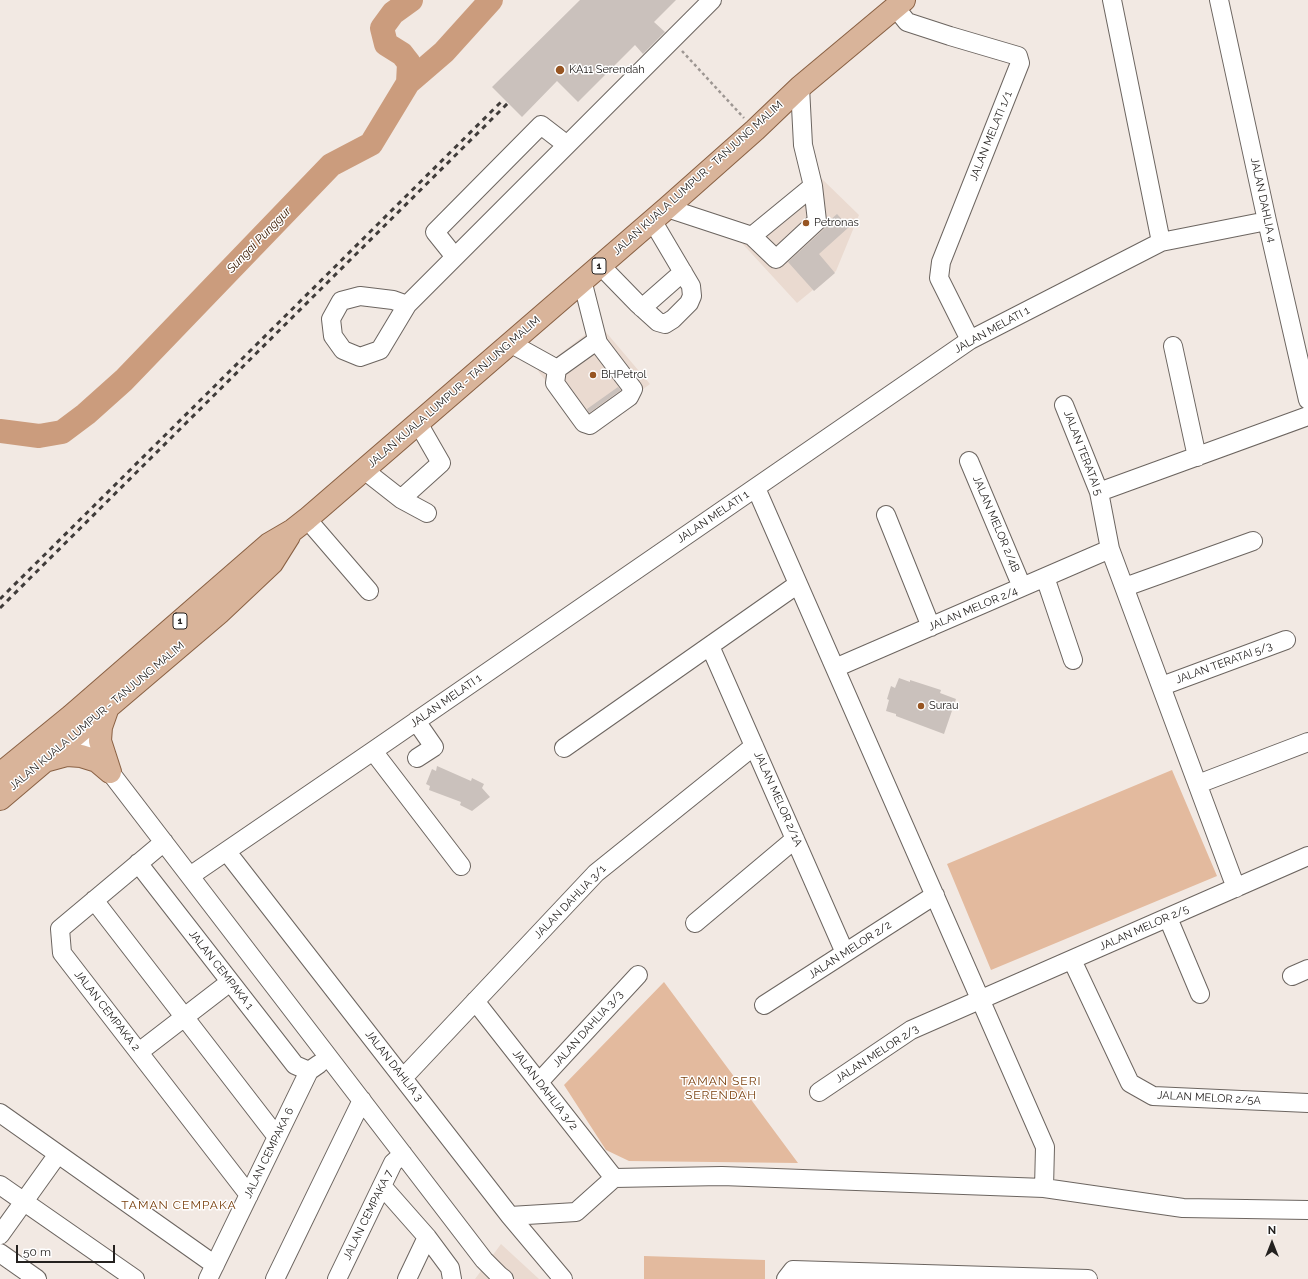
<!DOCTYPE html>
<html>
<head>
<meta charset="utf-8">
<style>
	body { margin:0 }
	#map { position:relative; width:1308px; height:1279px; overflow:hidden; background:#f2e9e3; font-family:Raleway,sans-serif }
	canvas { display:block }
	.north { position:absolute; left:1252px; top:1223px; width:40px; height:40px; -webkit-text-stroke:3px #fff; paint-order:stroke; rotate:0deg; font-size:11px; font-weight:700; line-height:16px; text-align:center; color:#24211f }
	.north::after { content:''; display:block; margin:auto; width:14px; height:18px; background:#24211f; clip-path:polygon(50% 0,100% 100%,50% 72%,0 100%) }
	.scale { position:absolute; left:16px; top:1245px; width:99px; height:18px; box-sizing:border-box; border:2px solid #24211f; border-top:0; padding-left:5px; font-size:12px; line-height:14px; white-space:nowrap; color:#24211f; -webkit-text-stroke:3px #fff; paint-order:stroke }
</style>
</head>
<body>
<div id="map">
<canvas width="1308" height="1279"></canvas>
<div class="north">N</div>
<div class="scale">50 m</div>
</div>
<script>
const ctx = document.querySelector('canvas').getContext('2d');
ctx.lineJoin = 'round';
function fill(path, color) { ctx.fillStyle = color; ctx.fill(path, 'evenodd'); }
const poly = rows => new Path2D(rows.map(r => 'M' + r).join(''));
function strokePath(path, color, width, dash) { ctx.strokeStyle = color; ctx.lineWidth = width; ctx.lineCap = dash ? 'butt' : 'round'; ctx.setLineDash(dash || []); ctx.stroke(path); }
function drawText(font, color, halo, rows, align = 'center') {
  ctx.font = font + ' Raleway,sans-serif'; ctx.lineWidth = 3; ctx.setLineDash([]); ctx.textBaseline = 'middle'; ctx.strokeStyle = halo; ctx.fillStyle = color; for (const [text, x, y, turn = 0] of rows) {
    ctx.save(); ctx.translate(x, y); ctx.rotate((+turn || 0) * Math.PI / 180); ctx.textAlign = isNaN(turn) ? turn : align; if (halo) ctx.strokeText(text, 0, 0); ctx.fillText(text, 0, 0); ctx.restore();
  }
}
const built = poly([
	[821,178,859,215,836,271,797,303,740,241],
	[599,324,650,384,586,431,538,371],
	[501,1244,539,1279,475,1279]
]);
const green = poly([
	[1172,770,1217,876,991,970,947,864],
	[664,982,798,1163,629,1161,606,1150,564,1085],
	[644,1256,765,1260,765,1279,644,1279]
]);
const river = poly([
	[408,83,409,63,402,54,386,44,382,28,393,13,411,0],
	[0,431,39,436,62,432,86,414,124,380,331,165,371,144,408,83,444,52,491,0]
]);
const building = poly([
	[580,0,676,0,654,22,665,32,643,54,635,45,578,102,557,81,522,117,492,87],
	[837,214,849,227,819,254,835,273,814,291,788,262,824,229,827,223],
	[618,387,621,390,589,413,587,409],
	[899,678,910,682,910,680,941,690,940,693,956,699,944,734,896,716,896,714,886,711,889,700,887,699,891,686,895,688],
	[437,766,471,781,472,778,484,784,482,788,490,797,472,811,460,805,461,802,429,790,430,786,426,784,432,769,436,771]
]);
const path = poly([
	[682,51,744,118]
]);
const minor = poly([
	[1112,0,1161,242],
	[1219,0,1267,221,1308,400],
	[895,7,907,22,950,36,1018,56,1020,63,941,262,939,278,970,340],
	[667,208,752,236,813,186,803,145,800,87],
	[752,236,776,259,817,221,813,186],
	[455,257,435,232,541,125,567,145],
	[600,265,637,303,658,322,665,324,673,319,689,303,692,296,691,286,652,220],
	[582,280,598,343],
	[407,305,393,300,360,296,341,301,331,319,333,336,343,350,360,357,380,350,407,305,712,0],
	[642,308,683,272],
	[510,343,557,369],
	[598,343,633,389,629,397,590,425,584,423,555,383,557,369,592,344,598,343],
	[1173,346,1197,457],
	[1064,405,1099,492,1110,549,1236,888],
	[969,461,1022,587],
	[364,470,401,499,427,513],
	[756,488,1045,1147,1044,1188],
	[1099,492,1308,416],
	[401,499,441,463,418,423],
	[886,515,931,627],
	[307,519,369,591],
	[1045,577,1073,660],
	[1125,587,1253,541],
	[710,646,845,953],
	[835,668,1110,549],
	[1162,686,1286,640],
	[74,720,110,772,484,1260,500,1276,504,1279],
	[416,721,434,747,417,758],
	[564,748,798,584],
	[373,751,461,866],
	[1198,784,1308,742],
	[164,842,60,929,62,953,249,1195],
	[227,852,510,1216,563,1279],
	[138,863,295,1065,309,1071],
	[190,876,373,751,970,340,1161,242,1267,221],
	[94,900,277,1137],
	[1168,918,1200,994],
	[695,923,795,839],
	[1072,960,1130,1083,1153,1096,1308,1103],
	[1292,976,1308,969],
	[475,1001,614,1178],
	[764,1005,935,895],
	[139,1052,230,982],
	[403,1078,596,873,754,746],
	[539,1082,638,975],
	[819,1092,911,1030,1308,856],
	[0,1113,215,1265],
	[0,1185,135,1279],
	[382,1186,427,1237,450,1268,452,1279],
	[510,1216,576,1212,614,1178,722,1176,1044,1188,1183,1208,1308,1210],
	[0,1235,58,1154],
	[0,1253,37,1279],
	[208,1279,309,1071,319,1064],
	[275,1279,362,1100],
	[337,1279,393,1163,403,1154],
	[407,1279,427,1237],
	[786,1279,793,1270,1088,1279]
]);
const major = poly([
	[108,707,101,727,100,741,110,772],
	[45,761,67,755,81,756,97,761,110,772],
	[0,774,71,716,269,544,293,530,307,519,667,208,755,130,800,87,904,0],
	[0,799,220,612,272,563,289,536]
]);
const rail = poly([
	[0,599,504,99],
	[0,608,508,103]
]);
const markers = [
	[560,70,5,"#975522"],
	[806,223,4,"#975522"],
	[593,375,4,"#975522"],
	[921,706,4,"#975522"]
];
const shields = [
	[599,266,14],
	[180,621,14]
];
const shieldNames = [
	["1",599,266],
	["1",180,621]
];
const poiNames = [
	["KA11 Serendah",569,70],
	["Petronas",814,223],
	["BHPetrol",601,375],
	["Surau",929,706]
];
const streetNames = [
	["JALAN MELATI 1/1",991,136,-68],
	["JALAN KUALA LUMPUR - TANJUNG MALIM",698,178,-42],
	["JALAN DAHLIA 4",1263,200,78],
	["JALAN MELATI 1",992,330,-29],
	["JALAN KUALA LUMPUR - TANJUNG MALIM",454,392,-41],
	["JALAN TERATAI 5",1083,453,69],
	["JALAN MELATI 1",713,517,-34],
	["JALAN MELOR 2/4B",996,524,67],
	["JALAN MELOR 2/4",973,609,-23],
	["JALAN TERATAI 5/3",1224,663,-20],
	["JALAN MELATI 1",446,701,-35],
	["JALAN KUALA LUMPUR - TANJUNG MALIM",97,716,-40],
	["JALAN MELOR 2/1A",778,799,66],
	["JALAN DAHLIA 3/1",570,902,-46],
	["JALAN MELOR 2/5",1144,928,-24],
	["JALAN MELOR 2/2",850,950,-33],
	["JALAN CEMPAKA 1",221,970,52],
	["JALAN CEMPAKA 2",107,1011,52],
	["JALAN DAHLIA 3/3",588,1029,-48],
	["JALAN MELOR 2/3",877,1054,-33],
	["JALAN DAHLIA 3",394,1066,52],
	["JALAN DAHLIA 3/2",545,1090,52],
	["JALAN MELOR 2/5A",1209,1098,3],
	["JALAN CEMPAKA 6",269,1153,-64],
	["JALAN CEMPAKA 7",368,1215,-64]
];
const waterNames = [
	["Sungai Punggur",259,240,-46]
];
const neighbourhoodNames = [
	["TAMAN SERI",721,1081],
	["SERENDAH",721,1095],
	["TAMAN CEMPAKA",179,1205]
];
fill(built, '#eadad0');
fill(green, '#e3ba9e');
strokePath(river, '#cb9c7d', 24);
fill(building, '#cac1bc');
strokePath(minor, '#6c6560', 20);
strokePath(major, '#896043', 24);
strokePath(path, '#9d9692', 2.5, [3, 3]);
strokePath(minor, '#fff', 18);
strokePath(major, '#d9b49a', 22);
strokePath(rail, '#403c3a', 3, [5, 5]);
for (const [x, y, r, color] of markers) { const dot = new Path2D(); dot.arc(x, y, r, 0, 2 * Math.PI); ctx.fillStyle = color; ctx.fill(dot); strokePath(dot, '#fff', 1.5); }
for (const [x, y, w] of shields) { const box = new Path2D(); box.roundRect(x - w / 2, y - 8, w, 16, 3); ctx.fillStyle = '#fff'; ctx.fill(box); strokePath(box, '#24211f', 1); }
drawText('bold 10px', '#24211f', null, shieldNames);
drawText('11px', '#24211f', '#fff', poiNames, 'left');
drawText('11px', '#24211f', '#fff', streetNames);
drawText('italic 12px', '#402007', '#fff', waterNames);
ctx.letterSpacing = '1px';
drawText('12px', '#793f0c', '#fff', neighbourhoodNames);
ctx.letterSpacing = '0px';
</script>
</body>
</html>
